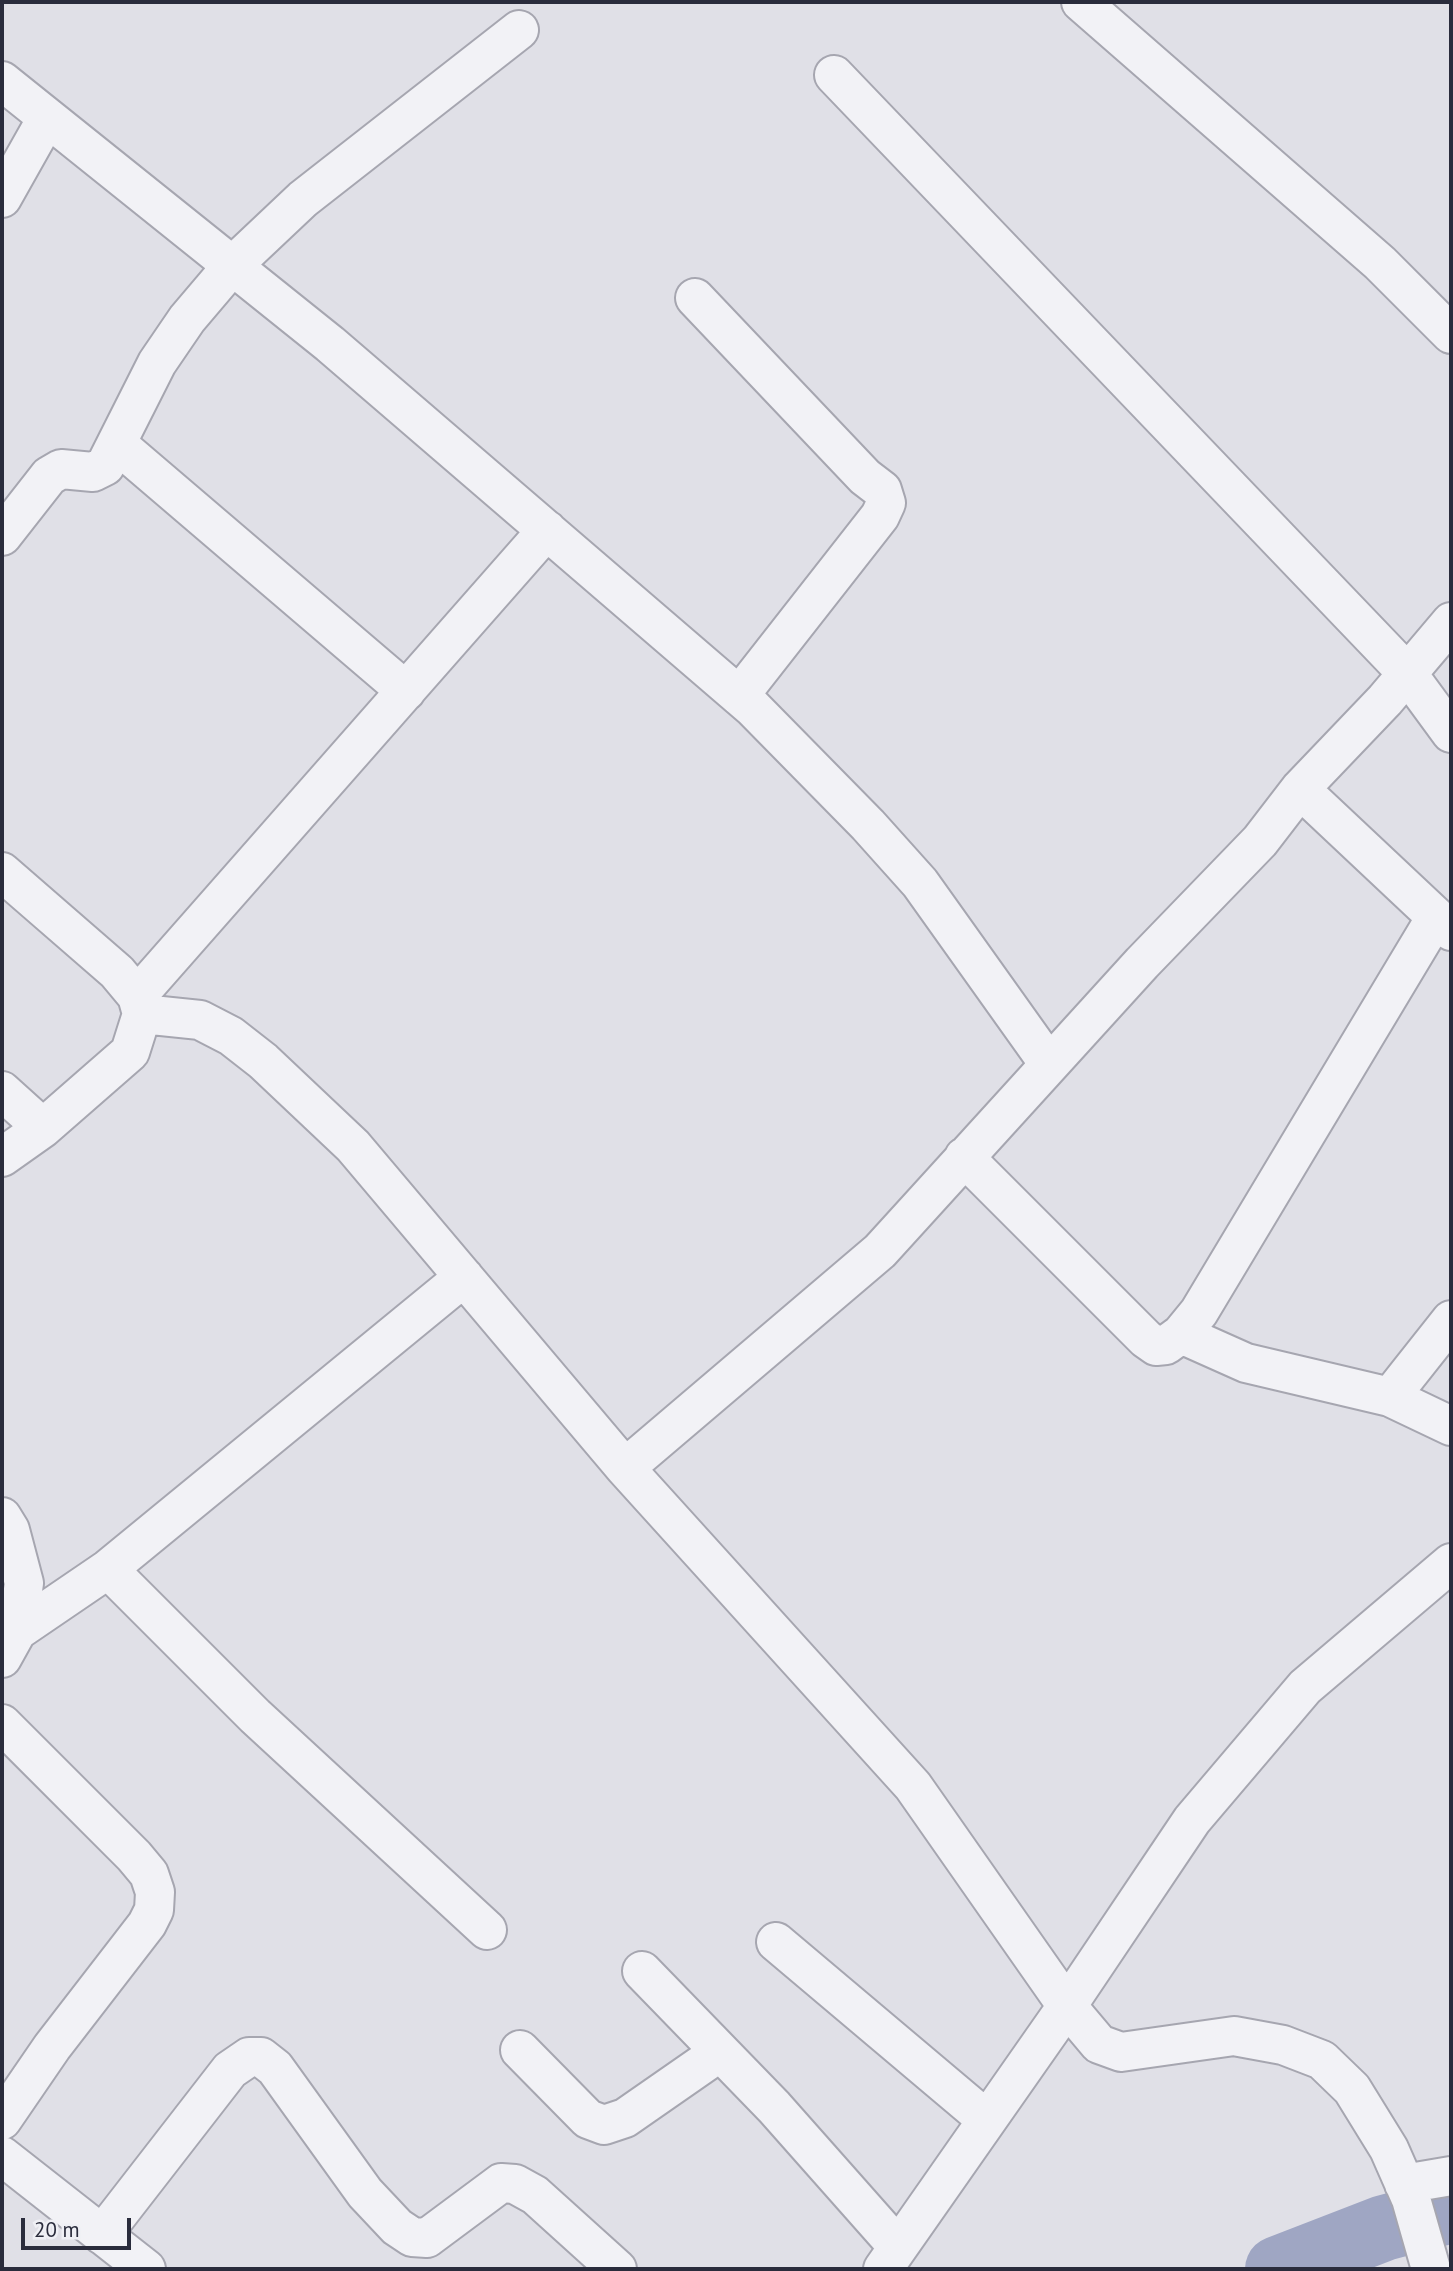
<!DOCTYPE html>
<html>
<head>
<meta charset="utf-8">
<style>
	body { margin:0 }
	#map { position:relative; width:1453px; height:2271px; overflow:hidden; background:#e0e0e7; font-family:"PT Sans",sans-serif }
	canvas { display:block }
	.frame { position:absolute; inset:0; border:4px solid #2a2c3c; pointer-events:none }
	.scale { position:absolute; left:21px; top:2218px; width:110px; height:32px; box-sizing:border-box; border:4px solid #2a2c3c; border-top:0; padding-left:9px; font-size:21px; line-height:24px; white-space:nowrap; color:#2a2c3c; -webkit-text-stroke:5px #eff0f5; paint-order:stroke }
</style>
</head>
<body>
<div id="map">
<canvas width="1453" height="2271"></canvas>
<div class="frame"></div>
<div class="scale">20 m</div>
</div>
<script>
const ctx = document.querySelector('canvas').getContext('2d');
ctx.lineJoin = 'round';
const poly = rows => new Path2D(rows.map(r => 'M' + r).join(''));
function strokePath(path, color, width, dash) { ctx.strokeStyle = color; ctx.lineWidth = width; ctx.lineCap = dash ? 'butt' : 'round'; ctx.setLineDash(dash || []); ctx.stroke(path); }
const river = poly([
	[1278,2269,1384,2228,1451,2210]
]);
const minor = poly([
	[1081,2,1380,263,1451,334],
	[834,75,1407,673,1451,733],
	[2,81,330,344,752,707,868,825,920,883,1049,1064],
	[2,198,47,118],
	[695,298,865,477,882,490,886,503,880,516,739,696],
	[117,444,406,691],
	[2,536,49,476,61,469,93,472,105,466,157,363,187,319,232,266,303,199,519,30],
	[1300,789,1451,931],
	[2,872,117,972,137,996,142,1014,130,1052,43,1128,2,1157],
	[137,996,547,530],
	[142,1014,200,1020,231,1036,263,1061,353,1146,625,1468,913,1786,1067,2006,1099,2044,1121,2052,1234,2036,1283,2045,1322,2060,1352,2089,1389,2149,1411,2199,1431,2269],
	[2,1091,43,1128],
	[964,1157,1146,1339,1156,1346,1166,1345,1181,1334,1199,1312,1436,917],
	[1181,1334,1246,1363,1390,1397,1451,1426],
	[1390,1397,1451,1320],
	[625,1468,880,1251,1142,963,1260,841,1300,789,1385,700,1451,622],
	[2,1517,10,1530,24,1583,17,1631,2,1658],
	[108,1569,255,1716,487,1930],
	[17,1631,108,1569,464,1277],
	[2,1724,134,1856,149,1874,155,1892,154,1910,147,1924,52,2047,2,2120],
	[776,1942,987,2120],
	[642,1971,774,2107,898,2247],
	[520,2050,588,2119,604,2125,625,2118,720,2052],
	[2,2156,146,2269],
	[1404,2184,1451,2176],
	[102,2235,230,2070,249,2057,261,2057,275,2068,365,2193,397,2227,412,2237,427,2238,501,2183,515,2184,535,2195,617,2269],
	[883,2269,1067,2006,1192,1820,1305,1687,1451,1563]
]);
strokePath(river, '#9fa6c3', 66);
strokePath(minor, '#a6a6b0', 42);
strokePath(minor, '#f2f2f6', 38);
</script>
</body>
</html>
